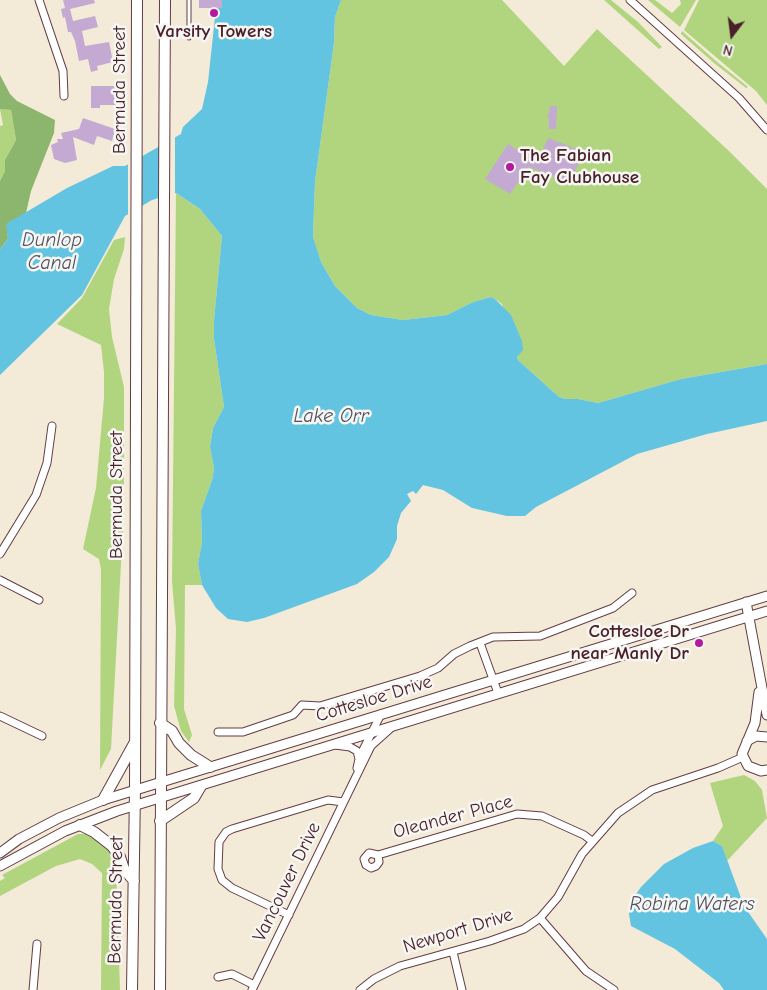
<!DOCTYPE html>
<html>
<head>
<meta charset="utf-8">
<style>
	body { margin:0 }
	#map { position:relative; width:767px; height:990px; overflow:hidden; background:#f3ead7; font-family:"Comic Neue",sans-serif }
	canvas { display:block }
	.north { position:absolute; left:707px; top:10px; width:50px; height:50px; -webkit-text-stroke:4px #f6f6f2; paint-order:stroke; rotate:195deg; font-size:14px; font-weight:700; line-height:20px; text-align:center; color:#4a1f2b }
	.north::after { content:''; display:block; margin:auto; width:18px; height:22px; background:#4a1f2b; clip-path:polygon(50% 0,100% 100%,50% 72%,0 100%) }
</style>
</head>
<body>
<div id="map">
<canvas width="767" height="990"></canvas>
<div class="north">N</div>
</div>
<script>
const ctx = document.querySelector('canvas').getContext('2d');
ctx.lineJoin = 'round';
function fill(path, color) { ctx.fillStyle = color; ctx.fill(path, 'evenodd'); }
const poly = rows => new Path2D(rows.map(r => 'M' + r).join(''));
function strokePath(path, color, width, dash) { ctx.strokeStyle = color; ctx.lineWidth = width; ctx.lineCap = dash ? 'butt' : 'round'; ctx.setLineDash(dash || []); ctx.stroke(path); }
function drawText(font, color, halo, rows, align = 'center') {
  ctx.font = font + ' "Comic Neue",sans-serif'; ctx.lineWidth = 5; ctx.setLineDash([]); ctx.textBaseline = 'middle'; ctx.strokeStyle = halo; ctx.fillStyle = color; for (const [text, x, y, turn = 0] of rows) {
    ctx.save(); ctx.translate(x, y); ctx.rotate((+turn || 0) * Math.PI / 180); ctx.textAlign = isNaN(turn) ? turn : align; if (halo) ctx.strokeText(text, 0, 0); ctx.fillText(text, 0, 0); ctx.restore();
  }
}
const green = poly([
	[341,0,502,0,564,66,597,29,730,152,767,189,767,364,681,379,598,403,578,399,566,399,559,397,518,360,502,304,495,299,490,297,471,303,447,315,403,320,371,315,357,308,335,286,321,262,313,238,315,182,334,43,335,17],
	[604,0,611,0,638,22,662,47,659,49],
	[648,0,655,0,672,13,681,4,680,0,696,0,680,27],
	[699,0,767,0,767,105,756,91,684,30],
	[682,31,716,61,748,87,746,88,714,63,681,34],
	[0,109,11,110,16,140,5,160,5,171,0,181,0,126,3,125],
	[176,193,200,209,222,236,214,320,214,339,224,407,213,428,210,445,214,469,212,480,201,511,202,542,198,564,202,585,185,585,184,709,192,735,189,742,181,731,174,706,176,629,172,581],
	[125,237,124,249,114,279,109,309,112,337,124,387,124,508,111,749,100,770,101,570,99,559,83,549,96,488,104,398,104,372,101,345,57,324,82,298,114,240],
	[744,775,755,781,762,790,767,818,727,861,722,846,713,841,723,826,710,783],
	[78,834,87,834,100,842,109,850,116,865,120,990,101,990,102,873,92,864,80,859,56,866,0,896,0,881,5,878,2,875]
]);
const forest = poly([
	[0,75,10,94,17,101,55,120,54,133,31,191,26,213,7,224,8,239,0,249,0,181,5,171,5,160,16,140,11,110,0,109]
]);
const water = poly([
	[222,0,341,0,335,17,334,43,315,182,313,237,321,262,335,286,357,308,371,315,403,320,447,315,471,303,490,297,495,299,511,315,522,341,523,350,517,357,518,360,559,397,566,399,578,399,598,403,681,379,767,364,767,421,707,434,637,454,536,507,525,516,507,516,472,508,443,490,423,485,416,494,413,491,407,494,411,501,401,513,397,526,397,539,389,557,374,572,357,584,264,618,247,622,228,619,216,608,202,585,198,564,202,542,201,511,212,480,214,469,210,446,213,428,224,407,214,339,214,320,222,236,200,209,176,193,152,200,125,216,82,295,0,375,0,249,8,239,6,224,67,188,113,166,125,166,181,134,183,127,202,109,208,82,216,8,222,8],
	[713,841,722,846,744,906,767,939,767,990,724,990,719,983,675,949,631,926,629,914,631,901,641,887,664,864,693,848]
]);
const pier = poly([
	[175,135,175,196,159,201,159,144],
	[142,153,142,209,128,217,128,162]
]);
const building = poly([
	[63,0,94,0,95,3,70,9,73,21,95,16,98,27,82,31,85,46,109,42,113,62,97,66,98,70,91,72,88,59,79,61,75,41,71,32,68,32,65,17,63,18,61,9,65,8],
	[199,0,222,0,222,8,199,8],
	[91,86,116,86,116,105,100,105,100,108,91,108],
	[550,106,557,106,556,129,549,129,549,119,547,117,549,114],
	[83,118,115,129,112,141,97,136,94,145,73,137,77,160,65,163,54,159,51,145,58,142,57,139,63,139,61,133,79,129],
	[548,138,579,150,576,157,581,158,573,176,569,175,567,181,562,179,561,182,553,179,554,176,528,167,510,194,485,179,508,144,526,155,528,152,539,159]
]);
const lane = poly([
	[189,0,189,38]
]);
const street = poly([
	[39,0,63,71,64,96],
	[630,0,739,98,767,130],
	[0,554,36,495,47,463,52,426],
	[0,580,39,600],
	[480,643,498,693],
	[0,716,42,736],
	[218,732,243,732,293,715,302,705,320,706,420,676,438,668,454,654,470,646,493,637,540,636,613,608,632,593],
	[335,745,350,747,357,751,359,759,357,768],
	[360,756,381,714],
	[378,855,379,862,376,866,371,868,366,865,364,859,369,853,378,855,517,814,542,816,584,835,592,841],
	[289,915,232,888,222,880,218,869,219,842,226,832,232,829,328,800,343,802],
	[540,918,586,971,614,990],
	[453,952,462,990],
	[218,977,232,974,254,985],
	[33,990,37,944],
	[252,990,371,746,390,729],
	[360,990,374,979,400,966,490,941,524,929,540,918,558,897,582,854,618,813,652,790,718,768,743,757]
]);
const secondary = poly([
	[746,602,767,715],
	[759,692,755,723,742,754,748,766,761,771,767,770],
	[747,741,756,736,767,737],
	[0,853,19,839,59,818,103,800,767,596],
	[0,866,65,831,117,811,767,611]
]);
const primary = poly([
	[160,723,172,731,179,743,191,755,210,767],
	[103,800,135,742],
	[160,821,194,798,201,786],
	[80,825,94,832,112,846,120,857,124,869,134,881],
	[132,990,135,790,137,0],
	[160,990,165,0]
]);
const markers = [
	[214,13,5,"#b5179e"],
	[510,167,5,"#b5179e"],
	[699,643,5,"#b5179e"]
];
const poiNames = [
	["Varsity Towers",214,32],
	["The Fabian",520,156,"left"],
	["Fay Clubhouse",520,178,"left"],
	["Cottesloe Dr",689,632,"right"],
	["near Manly Dr",689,654,"right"]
];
const streetNames = [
	["Bermuda Street",120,90,-90],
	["Bermuda Street",117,495,-90],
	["Cottesloe Drive",374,699,-17],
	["Oleander Place",453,817,-15],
	["Vancouver Drive",287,882,-64],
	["Bermuda Street",116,900,-89],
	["Newport Drive",458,931,-17]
];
const waterNames = [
	["Dunlop",52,240],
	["Canal",52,263],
	["Lake Orr",331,416],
	["Robina Waters",692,904]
];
fill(green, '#b1d57e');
fill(forest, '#8cb66d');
fill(water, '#63c4e1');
fill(pier, '#f3ead7');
fill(building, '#c4a9d2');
strokePath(lane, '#633d45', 5);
strokePath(street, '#633d45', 9);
strokePath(secondary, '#633d45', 11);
strokePath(primary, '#633d45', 12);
strokePath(lane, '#fff', 3);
strokePath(street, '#fff', 7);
strokePath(secondary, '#fff', 9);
strokePath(primary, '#fff', 10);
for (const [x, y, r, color] of markers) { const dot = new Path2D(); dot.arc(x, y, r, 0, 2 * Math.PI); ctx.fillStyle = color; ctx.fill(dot); strokePath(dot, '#f6f6f2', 2); }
drawText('bold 19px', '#4a1f2b', '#f6f6f2', poiNames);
drawText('19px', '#4a1f2b', '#f6f6f2', streetNames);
drawText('italic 20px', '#525162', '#f6f6f2', waterNames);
</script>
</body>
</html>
